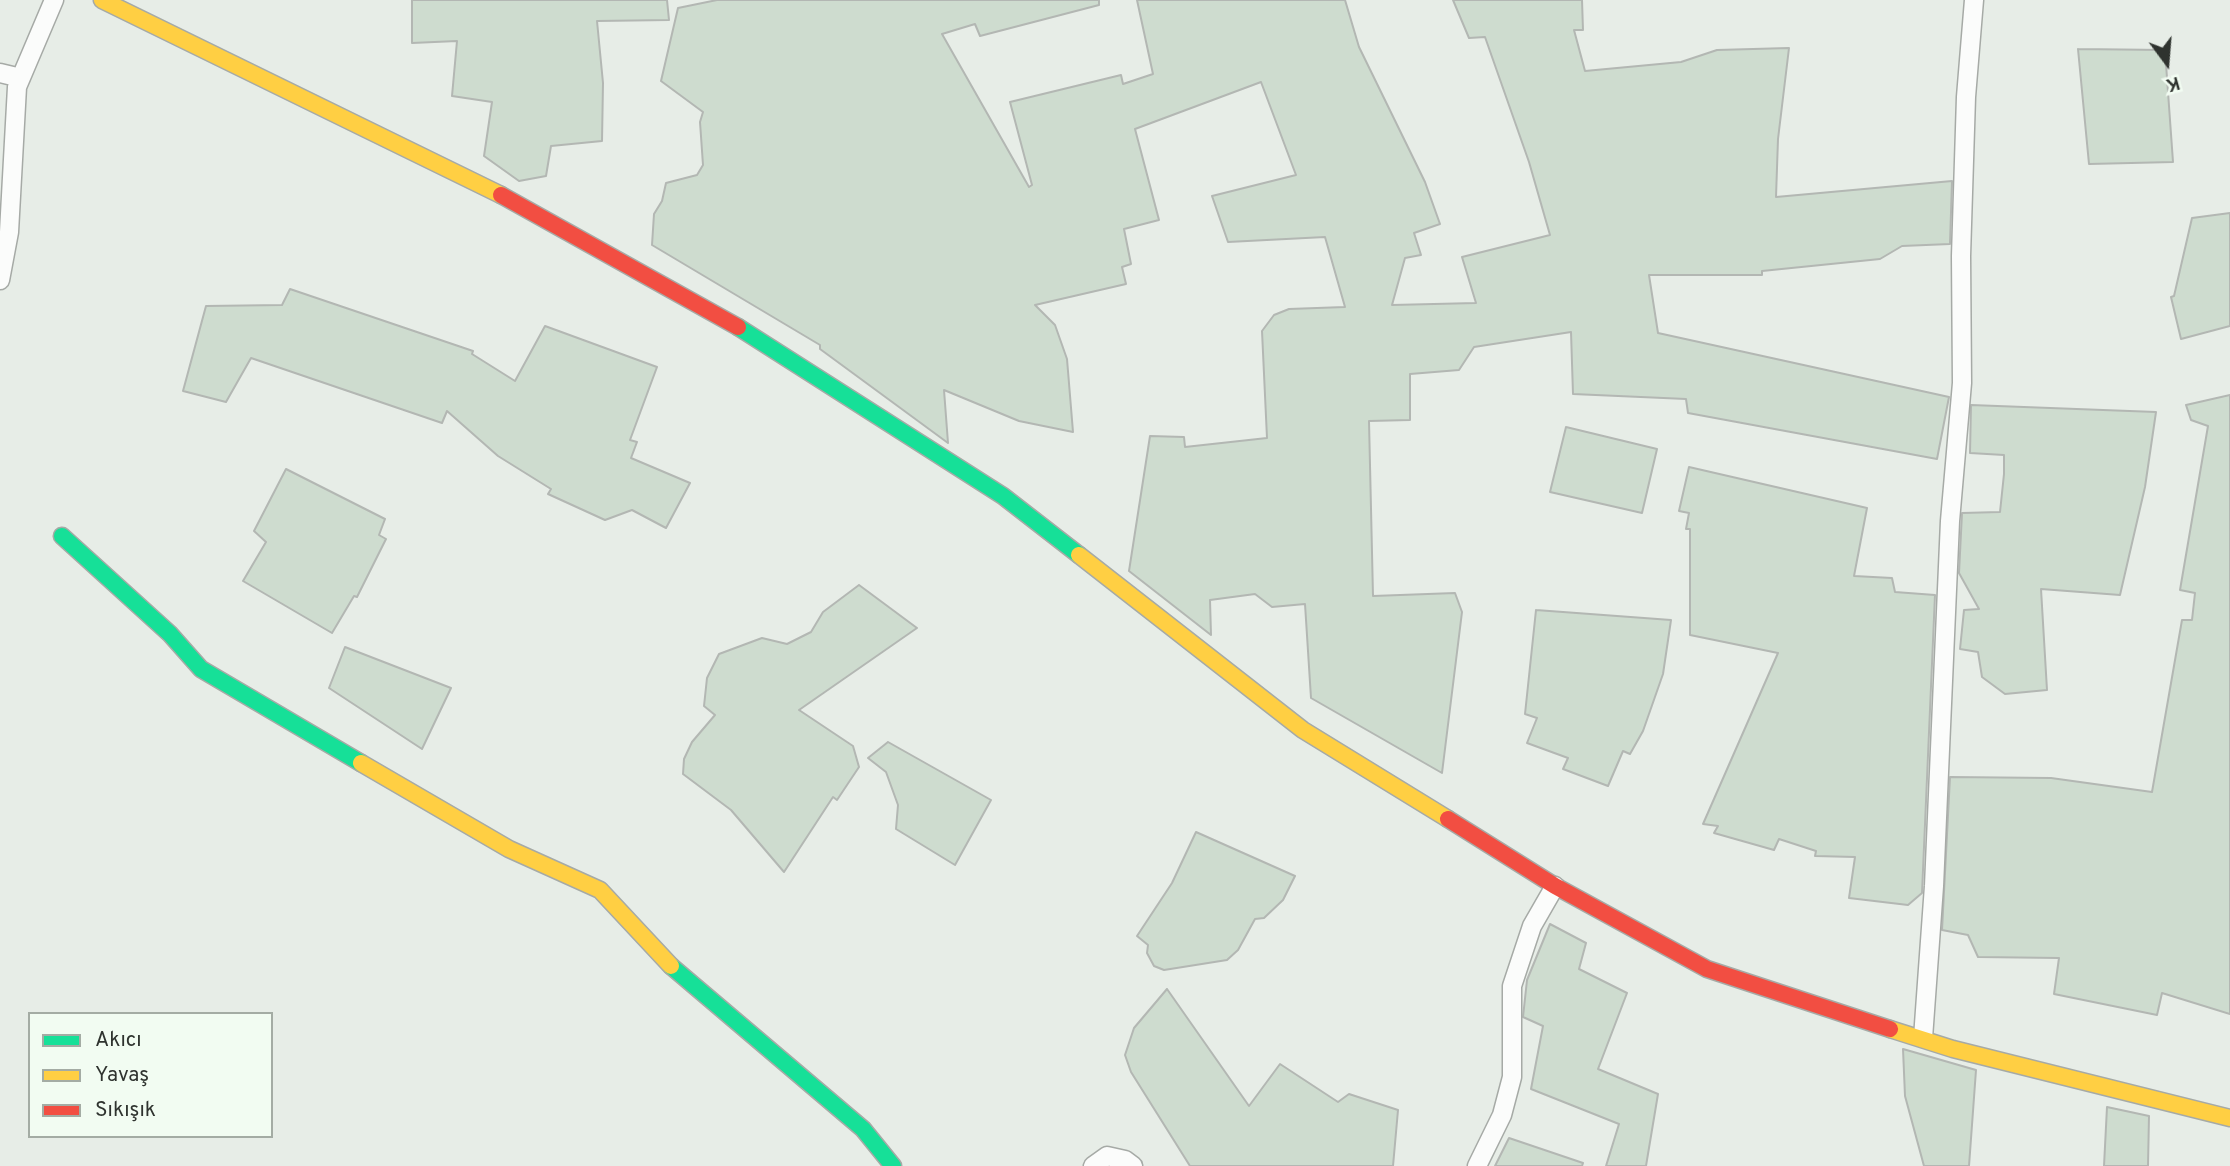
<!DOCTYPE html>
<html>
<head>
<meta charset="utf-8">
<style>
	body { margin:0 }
	#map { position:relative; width:2230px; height:1166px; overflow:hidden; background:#e7ede7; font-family:Overpass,sans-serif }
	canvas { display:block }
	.legend { position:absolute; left:28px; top:1012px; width:245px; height:126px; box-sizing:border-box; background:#f2fcf2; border:2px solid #a4aca4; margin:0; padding:9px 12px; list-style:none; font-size:21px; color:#2f332f }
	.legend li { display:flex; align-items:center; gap:14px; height:35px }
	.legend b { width:35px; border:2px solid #a4aca4 }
	.north { position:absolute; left:2132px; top:28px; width:70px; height:70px; -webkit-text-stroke:5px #f2fcf2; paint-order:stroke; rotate:164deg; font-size:19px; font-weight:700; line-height:28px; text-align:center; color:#2f332f }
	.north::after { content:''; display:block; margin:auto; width:24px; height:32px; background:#2f332f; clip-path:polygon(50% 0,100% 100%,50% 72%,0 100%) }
</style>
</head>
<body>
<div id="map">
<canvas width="2230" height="1166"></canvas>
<ul class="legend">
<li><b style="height:9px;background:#16e098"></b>Akıcı</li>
<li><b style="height:9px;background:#ffcf43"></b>Yavaş</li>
<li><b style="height:9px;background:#f24e42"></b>Sıkışık</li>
</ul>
<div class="north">K</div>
</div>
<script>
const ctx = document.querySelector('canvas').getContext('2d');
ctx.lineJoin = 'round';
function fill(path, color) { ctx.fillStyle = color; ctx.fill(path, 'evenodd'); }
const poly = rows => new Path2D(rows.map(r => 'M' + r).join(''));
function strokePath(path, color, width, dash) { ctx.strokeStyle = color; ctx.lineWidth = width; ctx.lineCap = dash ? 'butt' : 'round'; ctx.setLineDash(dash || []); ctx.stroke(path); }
const building = poly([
	[412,0,667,0,669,20,597,21,603,83,602,141,551,146,546,176,519,181,484,156,492,102,452,96,457,41,412,43,412,0],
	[717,0,1099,0,1099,5,980,36,975,24,942,34,1029,187,1032,185,1010,102,1121,75,1123,84,1153,74,1137,0,1345,0,1359,47,1425,182,1440,224,1414,233,1421,255,1405,258,1392,305,1476,303,1462,257,1550,235,1529,162,1485,37,1469,38,1453,0,1582,0,1583,30,1574,30,1585,71,1681,62,1717,50,1789,48,1778,139,1776,197,1952,181,1950,244,1902,246,1880,259,1762,271,1762,275,1649,275,1658,333,1949,397,1937,459,1688,413,1686,399,1573,394,1571,332,1474,347,1459,370,1410,374,1410,420,1369,421,1373,596,1455,593,1462,612,1442,773,1311,698,1305,604,1272,607,1255,594,1210,600,1211,635,1129,571,1150,436,1184,437,1185,447,1267,438,1262,331,1274,315,1289,309,1345,307,1325,237,1228,242,1212,196,1296,175,1261,82,1135,129,1159,220,1124,229,1131,264,1122,267,1126,284,1035,305,1055,325,1067,359,1073,432,1019,421,944,390,948,443,820,349,820,345,652,245,654,214,662,201,666,183,697,175,703,165,700,122,703,112,661,81,678,8,717,0],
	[2078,49,2165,50,2173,162,2089,164,2078,49],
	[2230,213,2230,326,2181,339,2171,297,2174,296,2192,218,2230,213],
	[290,289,473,351,472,354,515,381,545,326,657,367,630,440,637,442,631,458,690,483,666,528,632,510,605,520,548,494,551,489,498,456,447,411,442,423,251,358,226,402,183,391,206,306,282,305,290,289],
	[2230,395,2230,1014,2162,993,2157,1015,2054,994,2059,958,1978,957,1968,935,1942,930,1950,777,2051,778,2152,792,2182,620,2192,620,2195,593,2180,590,2208,426,2191,420,2186,405,2230,395],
	[1971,405,2156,412,2145,487,2120,595,2041,589,2047,690,2005,694,1982,677,1978,652,1960,649,1964,610,1979,609,1959,573,1962,513,2000,512,2004,474,2004,455,1970,453,1971,405],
	[1566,427,1657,449,1642,513,1550,492,1566,427],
	[1689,467,1867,508,1854,576,1892,578,1895,592,1935,595,1922,893,1908,905,1849,898,1855,857,1815,856,1816,851,1779,839,1774,850,1714,833,1718,826,1703,824,1778,653,1690,635,1690,529,1686,529,1689,513,1679,511,1689,467],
	[286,469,385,519,379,535,386,539,357,597,354,596,332,633,243,581,266,542,254,531,286,469],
	[859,585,917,628,799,710,853,746,859,767,837,800,833,797,784,872,731,810,683,774,684,759,692,742,715,715,704,706,707,678,719,654,762,638,787,644,811,632,823,612,859,585],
	[1536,610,1671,620,1663,674,1643,731,1630,754,1623,751,1608,786,1563,769,1568,758,1527,743,1537,718,1525,714,1536,610],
	[345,647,451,688,422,749,329,688,345,647],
	[888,742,991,800,955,865,896,829,898,805,886,772,868,758,888,742],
	[1196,832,1295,876,1283,900,1264,918,1255,919,1238,950,1227,960,1164,970,1154,966,1147,953,1148,945,1137,936,1172,883,1196,832],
	[1550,924,1586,943,1579,969,1627,993,1598,1069,1658,1094,1646,1166,1606,1166,1619,1124,1531,1089,1543,1026,1523,1017,1527,980,1550,924],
	[1167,989,1249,1106,1280,1064,1338,1102,1349,1094,1398,1110,1393,1166,1190,1166,1131,1072,1125,1055,1134,1028,1167,989],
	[1903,1049,1976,1070,1969,1166,1924,1166,1905,1096,1903,1049],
	[2107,1107,2149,1116,2148,1166,2104,1166,2107,1107],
	[1509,1138,1583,1163,1582,1166,1495,1166,1509,1138]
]);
const street = poly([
	[0,73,21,78],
	[0,280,9,232,17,87,54,0],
	[1923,1038,1934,886,1950,521,1962,383,1961,256,1966,97,1974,0],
	[1093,1166,1107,1156,1125,1160,1133,1166],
	[1477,1166,1502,1115,1512,1077,1512,986,1532,926,1555,886]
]);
const fast = poly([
	[738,327,1003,496,1079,555],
	[62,536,170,634,201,669,361,763],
	[671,966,863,1129,893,1166]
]);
const slow = poly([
	[102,0,501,195],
	[1079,555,1303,730,1448,819],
	[361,763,509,849,600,890,671,966],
	[1890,1029,1953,1049,2230,1118]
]);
const jam = poly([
	[501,195,738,327],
	[1448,819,1555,886,1707,969,1890,1029]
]);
fill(building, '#cedccf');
strokePath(building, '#b3b7b3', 2);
strokePath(street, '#a6aaa6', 21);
strokePath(fast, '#a6aaa6', 19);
strokePath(slow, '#a6aaa6', 19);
strokePath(jam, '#a6aaa6', 19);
strokePath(street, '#fbfcfb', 18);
strokePath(fast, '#16e098', 16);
strokePath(slow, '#ffcf43', 16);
strokePath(jam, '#f24e42', 16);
</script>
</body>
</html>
